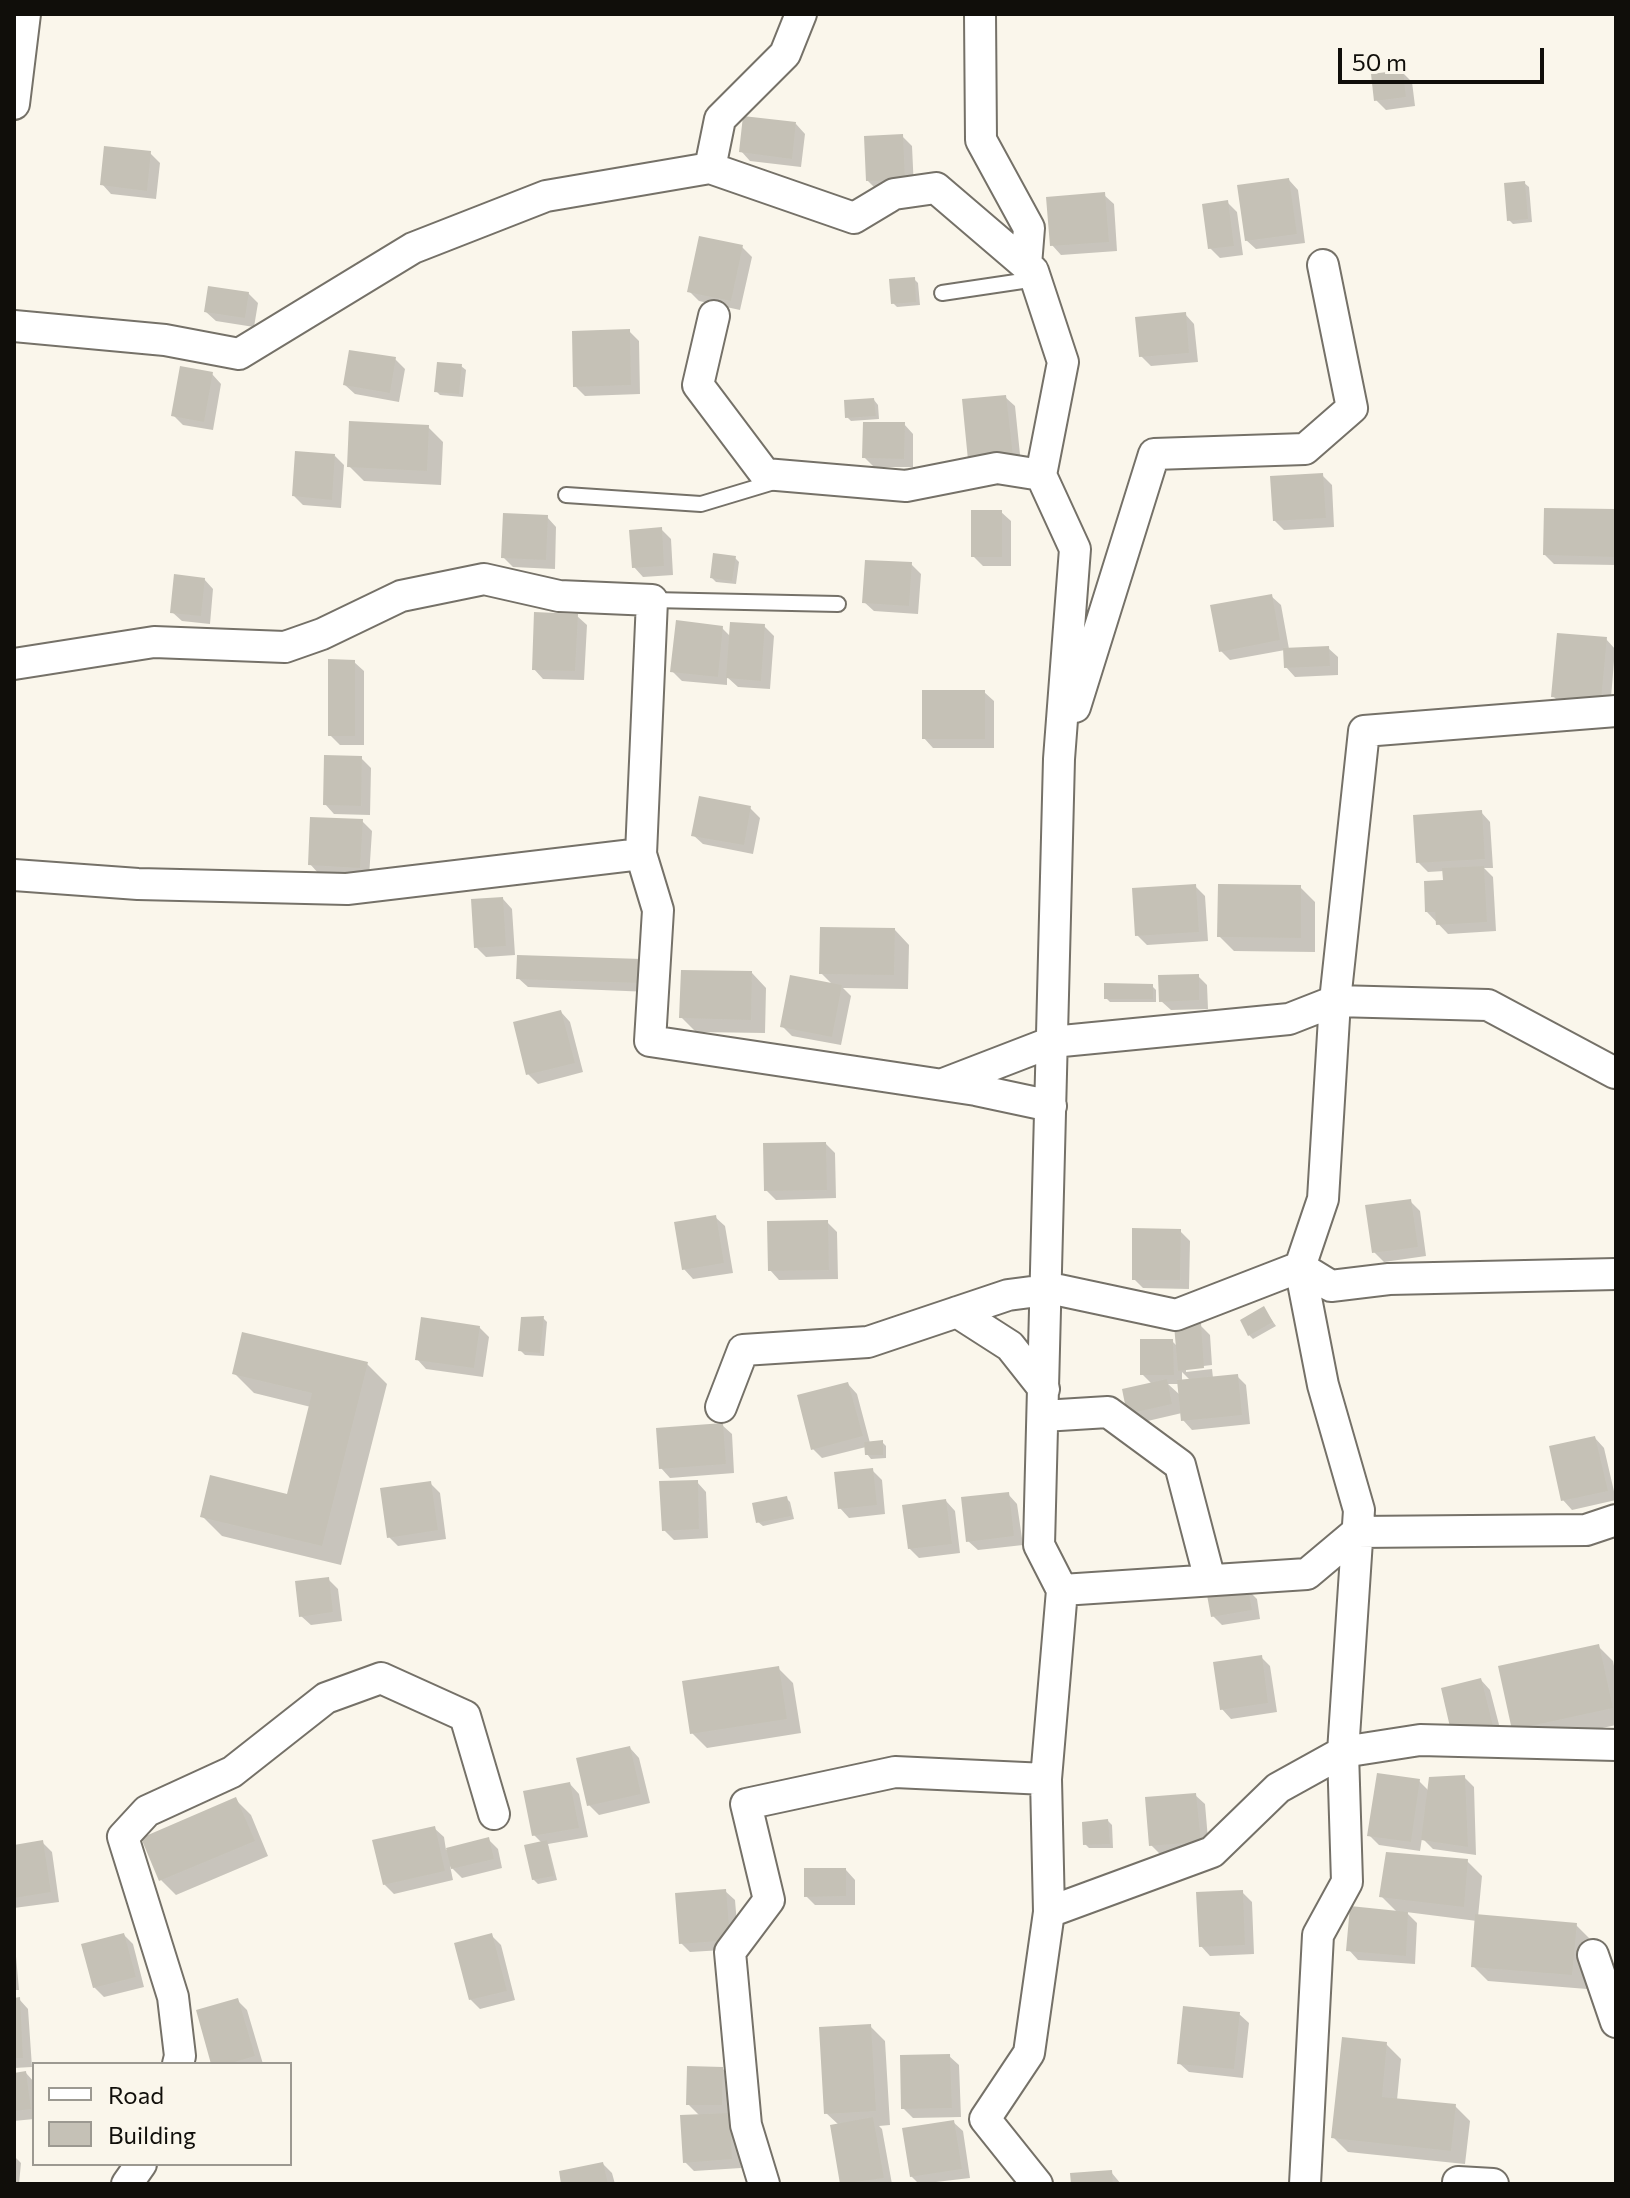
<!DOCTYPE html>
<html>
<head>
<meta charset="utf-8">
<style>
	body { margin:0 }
	#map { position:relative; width:1630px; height:2198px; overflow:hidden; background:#faf6eb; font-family:Commissioner,sans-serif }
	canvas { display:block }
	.frame { position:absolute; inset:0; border:16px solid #100e0a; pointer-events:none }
	.legend { position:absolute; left:32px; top:2062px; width:260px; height:104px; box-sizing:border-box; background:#faf6eb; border:2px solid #9c9991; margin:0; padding:10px 14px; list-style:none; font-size:24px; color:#100e0a }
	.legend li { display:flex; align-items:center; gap:16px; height:40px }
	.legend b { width:40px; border:2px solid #9c9991 }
	.scale { position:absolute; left:1338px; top:48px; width:206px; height:36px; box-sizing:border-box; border:4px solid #100e0a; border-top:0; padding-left:10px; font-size:24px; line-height:28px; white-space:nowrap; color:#100e0a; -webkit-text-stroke:6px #faf6eb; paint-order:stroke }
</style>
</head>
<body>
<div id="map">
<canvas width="1630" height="2198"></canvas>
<div class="frame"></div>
<ul class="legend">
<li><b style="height:10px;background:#fff"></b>Road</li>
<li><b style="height:22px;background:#c5c1b6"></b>Building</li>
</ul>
<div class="scale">50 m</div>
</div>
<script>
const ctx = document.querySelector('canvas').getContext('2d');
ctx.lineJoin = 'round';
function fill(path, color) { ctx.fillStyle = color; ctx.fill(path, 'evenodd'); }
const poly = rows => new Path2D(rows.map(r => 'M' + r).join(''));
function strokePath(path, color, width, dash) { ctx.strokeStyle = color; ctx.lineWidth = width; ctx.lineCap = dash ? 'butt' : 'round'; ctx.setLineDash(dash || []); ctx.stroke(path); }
const shadow = poly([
	[1402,72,1412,82,1415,106,1386,110,1376,100],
	[796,124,805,134,801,167,750,161,741,151],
	[902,136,912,146,914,189,877,190,867,180],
	[150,153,160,163,156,199,111,194,102,184],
	[1289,180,1298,190,1305,243,1256,249,1246,240],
	[1524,183,1529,187,1532,222,1513,224,1509,220],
	[1104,195,1114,204,1117,251,1061,255,1052,245],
	[1227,202,1237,212,1243,255,1220,258,1210,248],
	[742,247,752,257,740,310,699,301,690,292],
	[914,279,918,283,920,305,897,307,893,303],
	[248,293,258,303,254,327,216,321,206,312],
	[1185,314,1194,324,1198,362,1151,366,1141,356],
	[629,331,639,341,640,394,585,396,575,386],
	[395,359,405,369,399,402,355,394,345,385],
	[461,366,466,370,463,397,440,395,436,391],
	[212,374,221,384,213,430,183,425,173,415],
	[1005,397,1015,406,1021,464,980,469],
	[874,400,878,405,879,419,851,421,847,417],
	[904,424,913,434,913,467,874,467,864,457],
	[428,427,443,442,441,485,364,481,349,466],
	[335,456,344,465,341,508,303,505,294,496],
	[1322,475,1332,485,1334,527,1284,530,1274,520],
	[1614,511,1616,565,1554,564,1545,555],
	[1001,512,1011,521,1011,566,983,566,973,556],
	[547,517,556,527,555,569,513,567,503,557],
	[661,529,671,539,673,575,643,577,634,567],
	[735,558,739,562,736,584,716,582,712,578],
	[911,564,921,574,918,614,874,611,864,602],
	[204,579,213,589,210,624,182,621,172,612],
	[1271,596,1281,605,1289,649,1328,648,1338,657,1338,675,1295,677,1286,667,1285,650,1230,660,1221,651],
	[577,616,587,625,584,680,543,679,534,669],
	[764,626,774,636,770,689,738,687,727,677,727,685,682,681,672,671,722,628,731,637],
	[1606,639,1615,649,1610,710,1563,706,1554,697],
	[354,662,364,671,364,745,340,745,330,735],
	[984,692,994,701,994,748,933,748,924,738],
	[361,758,371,768,370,815,334,814,325,804],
	[750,808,760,818,753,854,703,844,693,835],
	[1481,812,1490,822,1493,868,1484,868,1493,877,1496,931,1448,934,1427,912,1445,882,1444,871,1428,872,1418,862],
	[362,821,372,831,369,877,319,874,310,864],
	[1195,886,1205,896,1208,941,1147,945,1137,935],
	[1300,887,1315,902,1315,952,1234,951,1219,936],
	[503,899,512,909,515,955,486,957,476,947],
	[895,930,909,945,908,989,843,988,851,996,841,1045,792,1036,782,1026,833,985,821,973],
	[651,971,650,992,528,987,518,978],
	[752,973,766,988,765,1033,696,1032,681,1017],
	[1198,976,1207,985,1208,1009,1171,1010,1161,1001],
	[1152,986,1156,990,1156,1002,1110,1002,1106,998],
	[561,1012,570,1022,583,1072,538,1084,528,1074],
	[826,1144,835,1153,836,1198,776,1200,766,1190],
	[1410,1201,1420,1211,1426,1256,1384,1262,1374,1252],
	[715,1217,725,1226,733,1273,693,1279,684,1269],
	[827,1222,837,1232,838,1279,779,1280,770,1270],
	[1180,1231,1190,1241,1189,1289,1143,1288,1134,1279],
	[1264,1309,1276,1326,1253,1339,1249,1335],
	[543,1318,547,1322,544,1356,525,1355,520,1350],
	[1200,1325,1210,1335,1212,1365,1186,1368,1186,1372,1212,1369,1213,1378,1237,1376,1246,1385,1250,1424,1192,1430,1183,1420,1182,1413,1139,1423,1129,1413,1152,1384,1142,1374,1172,1341,1178,1347],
	[1182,1372,1190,1380,1182,1381],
	[1168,1384,1179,1384,1180,1395],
	[479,1327,489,1337,483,1377,426,1369,417,1359],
	[367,1364,387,1384,341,1565,222,1536,202,1516,288,1497,311,1407,254,1393,234,1373],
	[848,1384,857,1394,870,1443,882,1442,886,1446,886,1458,871,1459,867,1454,866,1447,822,1458,813,1449],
	[722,1425,732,1434,734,1473,670,1478,661,1468],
	[1595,1438,1604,1448,1616,1500,1572,1510,1563,1500],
	[872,1470,882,1480,885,1514,849,1518,840,1508],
	[697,1482,706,1492,708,1538,674,1540,664,1530],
	[430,1483,440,1493,446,1539,398,1546,389,1537],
	[1008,1494,1017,1504,1023,1545,978,1550,968,1541],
	[786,1498,790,1502,794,1519,763,1526,758,1522],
	[946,1501,955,1511,960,1553,919,1558,909,1548],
	[328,1579,338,1589,342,1621,311,1625,301,1616],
	[1248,1590,1257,1599,1260,1619,1222,1625,1213,1616],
	[1598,1646,1613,1661,1616,1676,1616,1725,1529,1744,1500,1668],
	[1261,1657,1270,1666,1277,1712,1231,1719,1222,1709],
	[778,1668,793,1683,801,1733,707,1748,692,1733],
	[1481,1680,1490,1690,1503,1740,1465,1749],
	[630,1748,639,1758,650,1803,599,1815,589,1805],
	[1464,1777,1474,1787,1476,1855,1433,1849,1422,1838,1420,1851,1379,1845,1369,1835,1419,1781,1430,1792],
	[570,1784,579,1794,588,1837,548,1844,557,1880,538,1884,533,1879,542,1843,534,1835],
	[1195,1795,1205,1804,1209,1851,1161,1855,1151,1845],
	[236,1800,251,1815,268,1856,176,1895,161,1880,143,1839],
	[1108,1821,1112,1825,1113,1848,1089,1848,1085,1844],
	[434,1828,444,1837,446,1850,488,1839,498,1849,502,1868,462,1878,450,1866,453,1880,394,1894,384,1884],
	[42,1842,52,1852,59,1902,14,1908,14,1847],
	[1467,1861,1482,1876,1478,1917,1576,1925,1591,1940,1587,1989,1488,1981,1473,1966,1477,1921,1406,1912,1417,1923,1415,1964,1358,1960,1349,1950,1398,1913,1381,1896],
	[846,1870,855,1880,855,1905,815,1905,806,1896],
	[725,1891,735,1900,739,1949,690,1952,681,1943],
	[1242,1892,1252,1902,1254,1954,1210,1956,1201,1946],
	[14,1934,19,1990,14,1990],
	[124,1935,133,1944,144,1987,104,1997,94,1987],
	[492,1936,501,1945,515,2000,480,2009,470,1999],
	[19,1999,28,2009,32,2067,14,2068,14,2000],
	[237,2000,247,2010,263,2064,214,2064],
	[1239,2014,1249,2023,1243,2078,1189,2072,1179,2063],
	[870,2026,885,2041,890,2125,879,2126,882,2129,892,2184,842,2184,832,2126,839,2125,826,2113],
	[1386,2044,1401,2059,1397,2100,1455,2106,1470,2121,1465,2164,1348,2152,1333,2137],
	[949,2056,959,2065,961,2117,913,2118,903,2108],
	[722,2068,732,2078,738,2124,741,2168,694,2171,685,2162,700,2116,688,2104],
	[26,2073,34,2082,34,2119,14,2121,14,2075],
	[953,2122,963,2131,970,2178,919,2184,911,2176],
	[14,2156,21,2163,19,2184,14,2184],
	[603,2164,612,2173,615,2184,563,2184],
	[1111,2172,1121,2184,1073,2184]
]);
const building = poly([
	[1403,70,1406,97,1374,101,1371,74],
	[743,116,796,122,792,159,739,152],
	[903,134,905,180,866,181,864,136],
	[104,146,151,151,147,191,100,185],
	[1289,178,1297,234,1245,241,1237,185],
	[1525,181,1528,219,1507,221,1504,183],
	[1105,192,1109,242,1050,246,1046,197],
	[1228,200,1234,246,1208,249,1202,204],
	[699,236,743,245,731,301,687,292],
	[915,277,916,302,891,304,889,279],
	[208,286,249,292,245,318,204,312],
	[1186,312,1189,353,1139,357,1135,317],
	[630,329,631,385,573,387,572,331],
	[349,350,396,357,390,393,343,385],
	[437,362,462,364,459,394,434,392],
	[180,366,213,372,204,422,171,416],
	[1006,395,1013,455,968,460,962,399],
	[874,398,876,416,845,418,844,400],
	[349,421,429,425,427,471,347,467],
	[863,422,905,422,904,459,862,458],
	[295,451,335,454,332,500,292,496],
	[1323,473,1326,518,1273,521,1270,476],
	[1544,508,1615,509,1614,557,1543,555],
	[971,510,1002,510,1002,557,971,557],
	[503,513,548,515,546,560,501,558],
	[662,527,664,566,632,568,629,530],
	[713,553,736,556,732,581,710,578],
	[865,560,912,562,909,606,862,603],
	[174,574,205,578,201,616,170,613],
	[1272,594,1280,640,1219,652,1210,605],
	[534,612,578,614,575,671,532,670],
	[676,620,723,626,718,677,670,672],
	[730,622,765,624,761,681,726,678],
	[1557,633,1607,637,1601,701,1551,697],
	[1329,646,1330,666,1284,668,1283,648],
	[328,659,355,660,355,736,328,736],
	[922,690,985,690,985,739,922,739],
	[324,755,362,756,361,806,323,805],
	[699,796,751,806,744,845,691,836],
	[1482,810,1485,859,1416,863,1413,815],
	[310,817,363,819,360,868,308,865],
	[1484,866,1487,922,1436,925,1435,912,1425,912,1424,881,1443,880,1442,868],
	[1196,884,1199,932,1135,936,1132,888],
	[1218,884,1301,885,1301,938,1217,937],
	[503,897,506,946,474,948,471,899],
	[820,927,895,928,894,975,819,974],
	[517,955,642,959,641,983,516,979],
	[681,970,752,971,751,1020,679,1018],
	[1199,974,1199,1000,1159,1002,1158,975],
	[790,975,842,985,832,1037,780,1027],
	[1104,983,1153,984,1153,999,1104,999],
	[561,1010,575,1063,526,1075,513,1022],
	[826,1142,827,1190,764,1191,763,1143],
	[1411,1199,1418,1247,1372,1253,1365,1205],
	[716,1215,724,1263,682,1270,674,1222],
	[828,1220,829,1270,768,1271,767,1221],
	[1132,1228,1181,1229,1180,1280,1132,1280],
	[1264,1306,1273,1322,1248,1336,1240,1320],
	[544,1316,540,1353,518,1351,521,1317],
	[421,1317,480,1326,474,1368,415,1360],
	[1201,1323,1204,1368,1178,1371,1174,1325],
	[242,1332,368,1362,322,1546,200,1517,210,1475,287,1494,312,1393,232,1374],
	[1140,1339,1173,1339,1174,1375,1140,1375],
	[1238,1374,1242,1415,1181,1421,1177,1380],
	[1167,1379,1172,1404,1127,1414,1122,1389],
	[848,1382,863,1436,811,1450,797,1395],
	[723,1423,726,1464,659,1469,656,1428],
	[1595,1436,1608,1491,1561,1501,1549,1446],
	[883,1440,883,1455,865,1455,864,1442],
	[873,1468,877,1505,838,1509,834,1472],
	[698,1480,699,1529,662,1531,659,1481],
	[431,1481,438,1530,387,1538,380,1488],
	[1009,1492,1014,1536,966,1542,961,1497],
	[787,1496,791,1516,756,1523,752,1503],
	[946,1499,952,1544,908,1549,902,1505],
	[329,1577,333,1612,299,1617,295,1581],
	[1248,1588,1252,1610,1211,1617,1207,1595],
	[1599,1644,1613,1708,1512,1730,1498,1666],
	[1262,1655,1268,1703,1220,1710,1213,1662],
	[779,1666,787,1719,690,1734,682,1681],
	[1481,1678,1494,1730,1453,1740,1441,1688],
	[630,1746,641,1794,587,1806,576,1758],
	[1377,1773,1420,1779,1411,1842,1367,1836],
	[1465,1775,1468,1847,1421,1840,1429,1777],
	[570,1782,579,1828,532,1836,523,1791],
	[1196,1793,1201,1842,1149,1846,1145,1797],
	[236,1797,255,1841,159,1881,141,1838],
	[1108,1819,1110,1844,1083,1845,1082,1822],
	[435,1826,445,1871,383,1885,372,1840],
	[489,1837,494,1859,451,1869,446,1848],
	[43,1840,51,1892,14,1898,14,1845],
	[547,1840,554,1876,532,1880,524,1845],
	[1386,1852,1468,1859,1464,1907,1379,1897],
	[804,1868,846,1868,846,1896,804,1897],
	[726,1889,730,1940,679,1944,675,1893],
	[1243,1890,1245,1945,1199,1947,1196,1892],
	[1350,1906,1408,1912,1406,1956,1346,1951],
	[1475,1914,1577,1923,1572,1975,1471,1967],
	[124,1933,136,1977,93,1988,81,1944],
	[492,1933,507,1991,469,2000,454,1943],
	[20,1997,23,2058,14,2058,14,1998],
	[238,1998,255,2056,228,2064,211,2064,196,2010],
	[1183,2006,1240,2012,1234,2069,1177,2064],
	[871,2024,876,2111,824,2114,819,2027],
	[1342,2037,1387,2042,1382,2097,1456,2104,1451,2151,1331,2138],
	[950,2054,952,2108,901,2109,900,2055],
	[687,2066,723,2067,722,2105,686,2105],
	[26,2071,31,2109,14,2111,14,2073],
	[730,2113,732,2159,683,2163,680,2115],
	[873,2117,884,2178,840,2184,830,2125],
	[954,2120,962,2169,910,2177,902,2128],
	[603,2162,608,2184,561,2184,559,2171],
	[1112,2170,1113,2184,1071,2184,1070,2173]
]);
const service = poly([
	[942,293,1036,279],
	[566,495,701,504,774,482],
	[652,600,838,604]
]);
const minor = poly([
	[980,14,981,140,1029,228,1026,265],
	[14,104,25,14],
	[710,168,720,119,785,54,801,14],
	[714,316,698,385,765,474,906,486,997,468,1041,475],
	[14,326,165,340,239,354,413,248,546,196,710,168,854,218,894,194,936,188,1033,271,1063,362,1041,475,1075,549,1059,759,1039,1545,1062,1590,1046,1779,1049,1912,1029,2053,985,2119,1037,2184],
	[14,664,154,642,285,647,322,634,401,596,484,579,559,596,652,600,641,854,658,910,650,1041,976,1090,1051,1106],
	[1075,707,1154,454,1305,449,1352,408,1323,265],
	[14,875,138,884,347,889,641,854],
	[943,1084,1052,1042,1289,1019,1335,1001,1488,1005,1615,1073],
	[957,1312,1010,1346,1044,1389],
	[721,1407,743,1350,868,1342,1008,1295,1054,1289,1176,1315,1300,1267,1331,1286,1389,1279,1616,1274],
	[1043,1416,1108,1412,1180,1465,1210,1580],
	[1062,1590,1307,1574,1357,1532,1586,1530,1616,1520],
	[1049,1912,1212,1852,1278,1788,1343,1752,1420,1740,1616,1745],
	[1593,1955,1616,2022],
	[178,2064,180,2056,173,1997,123,1837,147,1811,232,1772,326,1698,381,1678,465,1716,494,1814],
	[1458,2182,1493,2184],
	[127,2184,141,2164],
	[764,2184,746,2125,730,1952,769,1900,746,1804,895,1772,1046,1779],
	[1305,2184,1318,1935,1347,1882,1343,1752,1359,1510,1323,1385,1300,1267,1323,1199,1335,1001,1364,731,1616,711]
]);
fill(shadow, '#0003');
fill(building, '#c5c1b6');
strokePath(service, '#757168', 18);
strokePath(minor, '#757168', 34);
strokePath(service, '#fff', 14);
strokePath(minor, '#fff', 30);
</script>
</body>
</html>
